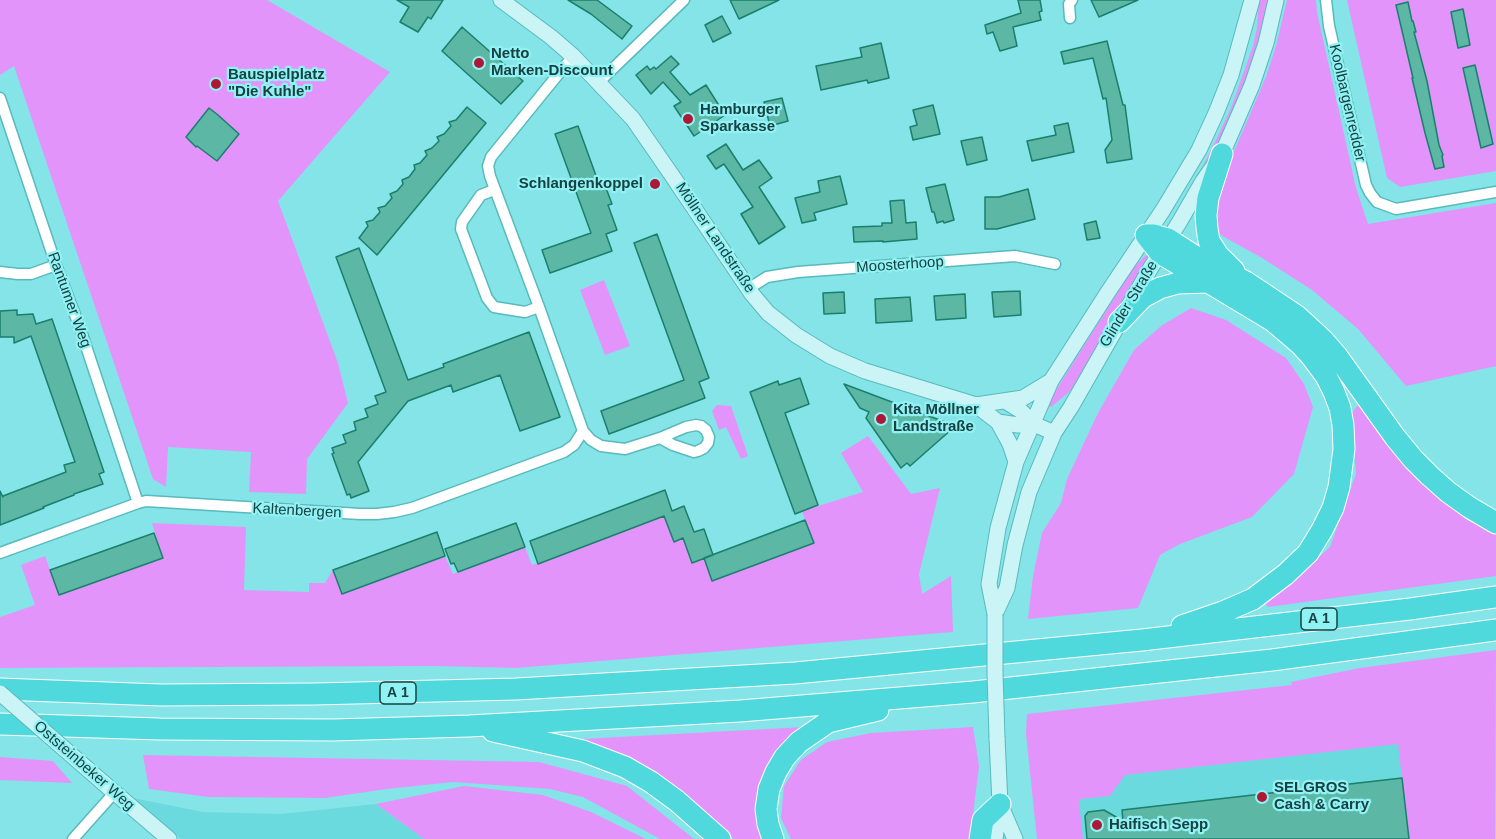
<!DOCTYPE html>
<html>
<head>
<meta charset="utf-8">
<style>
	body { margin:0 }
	canvas { display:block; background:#84e4e7 }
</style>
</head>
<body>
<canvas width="1496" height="839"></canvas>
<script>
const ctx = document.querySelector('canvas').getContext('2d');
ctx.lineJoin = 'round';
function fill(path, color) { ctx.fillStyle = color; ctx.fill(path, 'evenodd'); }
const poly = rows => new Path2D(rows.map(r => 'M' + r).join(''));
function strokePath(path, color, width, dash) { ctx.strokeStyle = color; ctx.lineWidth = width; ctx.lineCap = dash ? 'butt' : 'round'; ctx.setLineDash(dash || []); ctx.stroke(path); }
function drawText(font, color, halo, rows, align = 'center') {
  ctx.font = font + ' Helvetica,sans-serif'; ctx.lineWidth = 4.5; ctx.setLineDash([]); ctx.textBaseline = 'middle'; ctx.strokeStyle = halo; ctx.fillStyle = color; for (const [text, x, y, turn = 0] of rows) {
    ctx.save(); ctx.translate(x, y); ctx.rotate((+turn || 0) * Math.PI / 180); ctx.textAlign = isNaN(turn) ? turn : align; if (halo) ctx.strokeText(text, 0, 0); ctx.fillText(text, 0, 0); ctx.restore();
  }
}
const built = poly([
	[1496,674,1482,839,1061,839,1048,728],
	[133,798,203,812,281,814,376,804,424,839,181,839]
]);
const green = poly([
	[0,0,267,0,390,72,278,201,338,363,348,403,307,459,306,494,249,492,251,452,168,447,166,487,153,479,14,66,0,75],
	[1259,0,1268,0,1260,35,1247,77,1234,111,1208,165,1178,215,1175,213,1201,170,1217,138,1231,108,1253,46,1257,28],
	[1287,0,1316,0,1317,12,1356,188,1368,224,1496,203,1496,366,1406,386,1358,329,1312,290,1262,258,1217,233,1215,211,1217,191,1266,77,1276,46],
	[1347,0,1496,0,1496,171,1400,187,1387,178],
	[1152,252,1154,255,1113,318,1073,387,1068,393,1051,407,1048,406,1051,398,1133,268,1144,257],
	[604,280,630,346,605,355,580,290],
	[1191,308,1226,320,1286,358,1304,384,1313,407,1294,474,1252,517,1180,544,1160,555,1138,608,1028,619,1033,576,1042,533,1061,503,1067,479,1098,413,1134,350,1161,326],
	[1361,401,1415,473,1467,520,1496,531,1496,576,1268,607,1263,601,1296,578,1330,547,1356,474,1351,414],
	[717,405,731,406,748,456,741,459,726,427,719,430,712,411],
	[868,436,911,494,940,488,919,574,922,594,951,576,953,632,516,668,433,666,0,668,0,617,35,605,21,565,45,556,59,595,163,558,152,523,246,527,244,590,309,592,309,583,325,583,333,570,342,594,445,556,453,574,525,547,532,565,665,516,675,541,685,538,705,558,712,581,814,543,802,511,863,492,841,453],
	[1496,650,1495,839,1409,839,1398,744,1125,775,1110,796,1081,799,1079,802,1083,839,1037,839,1026,734,1027,714,1292,685,1291,682,1360,668],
	[805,727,781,748,768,839,734,839,681,795,581,743,582,739],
	[973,727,979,766,970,839,791,839,781,818,784,786,801,760,827,742,871,733],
	[143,755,539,762,627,786,694,839,660,839,583,797,550,789,453,782,387,789,325,798,208,797,149,789],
	[0,757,53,761,72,783,0,780],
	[464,786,543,795,591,812,646,839,424,839,376,804]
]);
const building = poly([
	[397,0,443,0,431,19,428,17,418,32,400,22,409,7,397,0],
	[568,0,597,0,632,26,622,39,591,14,568,0],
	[730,0,779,0,739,19,730,0],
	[1018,0,1040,0,1042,11,1039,12,1041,20,1013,27,1017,46,1000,51,993,32,987,34,985,25,1021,13,1018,0],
	[1091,0,1138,0,1099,17,1091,0],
	[1408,2,1412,21,1413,21,1416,32,1414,32,1427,81,1439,145,1443,155,1442,156,1444,167,1435,169,1425,133,1412,78,1413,78,1396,5,1408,2],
	[1463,9,1470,45,1458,48,1451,12,1463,9],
	[722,16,731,33,713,42,705,25,722,16],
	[462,27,523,81,501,104,442,51,462,27],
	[1107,41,1123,105,1125,105,1132,159,1107,163,1105,150,1112,140,1106,98,1103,99,1093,58,1064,64,1061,52,1107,41],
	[881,43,889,78,868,83,867,80,821,90,816,66,862,57,860,48,881,43],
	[671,56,679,64,670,72,690,95,706,85,725,115,694,136,674,106,681,102,663,82,651,94,636,75,647,66,650,70,654,67,656,69,671,56],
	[1475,65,1493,144,1481,148,1463,68,1475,65],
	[782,98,788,121,770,126,764,102,782,98],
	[933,105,940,134,913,140,910,127,917,125,913,110,933,105],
	[467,107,486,123,377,255,359,238,368,226,366,222,373,220,380,212,378,208,385,206,392,198,390,194,397,191,403,184,402,180,409,177,415,169,414,165,420,163,427,155,425,151,432,148,439,141,437,137,444,134,451,126,449,122,456,120,467,107],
	[209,108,218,115,239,134,217,161,197,146,196,147,186,137,209,108],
	[1068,123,1074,152,1032,161,1027,141,1056,135,1054,126,1068,123],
	[578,126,599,184,600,183,603,190,606,188,612,204,608,205,617,230,606,234,612,251,550,273,542,250,591,233,555,134,578,126],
	[982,137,987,160,967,165,961,141,982,137],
	[726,144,743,170,759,160,772,178,759,187,785,227,759,244,741,214,753,207,724,164,716,169,707,156,726,144],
	[840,176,847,204,817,212,814,213,816,220,802,223,795,198,820,192,818,181,840,176],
	[945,184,954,220,944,223,943,221,937,223,934,212,932,212,926,188,945,184],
	[1028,189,1035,219,997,229,985,229,985,197,999,197,1028,189],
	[904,200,906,223,916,222,917,239,883,242,883,241,854,242,853,227,882,226,882,223,892,223,890,201,904,200],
	[1096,221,1100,238,1087,240,1084,224,1096,221],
	[657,234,709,378,699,382,705,398,609,434,601,411,684,380,634,243,657,234],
	[359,248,408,380,444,367,443,364,529,332,560,417,520,431,500,375,453,392,451,385,408,401,358,462,369,491,351,498,350,494,347,495,332,454,334,453,332,448,346,443,343,435,356,430,354,422,368,417,365,409,378,404,375,396,386,392,336,257,359,248],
	[1020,291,1021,315,994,317,992,292,1020,291],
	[844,292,845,313,824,314,823,293,844,292],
	[965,294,966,318,936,320,934,296,965,294],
	[910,297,912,321,876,323,875,299,910,297],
	[17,310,17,315,33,314,36,324,52,319,104,472,99,474,103,484,74,494,74,495,43,507,44,508,0,525,0,491,3,497,3,496,66,472,64,465,75,462,31,336,14,343,14,337,0,337,0,311,17,310],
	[800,378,809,404,785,413,818,505,795,514,750,392,778,381,779,385,800,378],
	[844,384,945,422,944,426,952,429,910,466,907,463,901,468,866,418,869,412,860,408,844,384],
	[665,490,672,511,684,506,694,532,704,529,713,555,692,563,683,538,674,542,664,516,538,564,530,541,665,490],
	[805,520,814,543,712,581,704,558,805,520],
	[516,523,525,547,458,572,454,563,451,564,445,549,516,523],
	[437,532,445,556,342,594,333,570,437,532],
	[154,533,163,558,59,595,50,570,154,533],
	[1402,778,1409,839,1087,839,1085,816,1088,812,1104,810,1123,821,1122,810,1402,778]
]);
const street = poly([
	[1326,0,1329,26,1366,185,1370,193,1377,202,1396,209,1496,192],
	[1070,18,1069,4,1072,0],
	[573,56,491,157,488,166,490,176,539,307,583,431,591,440,601,446,625,449,660,438,686,427,696,425,701,426,706,430,709,437,708,443,704,448,698,451,694,452,673,445,660,438],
	[599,82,684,0],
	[0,98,56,265,80,328,138,503],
	[494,190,481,195,462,222,461,229,487,298,494,307,525,312,539,307],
	[0,272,18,274,31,274,56,265],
	[748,289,767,277,798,272,1015,256,1055,264],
	[0,553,138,503,146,501,360,514,377,514,394,512,412,508,564,452,574,445,583,431],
	[73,839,114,793]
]);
const secondary = poly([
	[501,0,551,37,573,56,633,119,671,174,752,294,768,313,796,335,830,356,865,371,976,405,998,422,1010,444,1016,462],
	[1005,401,1021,411,1034,424,1054,433],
	[976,405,1023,398,1051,381],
	[998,422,1018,425,1034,424],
	[995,614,1007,588,1015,545,1029,492,1054,433,1071,407,1150,269,1180,221,1203,181,1222,154,1252,85,1266,43,1276,0],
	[995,614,989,584,998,528,1016,462,1051,381,1108,292,1163,210,1199,150,1216,113,1231,75,1252,0],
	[107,786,169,839],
	[1000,804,1015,839],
	[995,839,1000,804,997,738]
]);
const highway = poly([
	[1222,154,1208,198,1206,215,1207,228,1209,241,1213,247,1218,255,1234,271],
	[1146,235,1160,253,1273,321,1300,344,1311,356,1326,376,1334,392,1340,408,1343,425,1344,449,1339,487,1333,508,1322,530,1308,553,1286,574,1253,599,1223,612,1182,626],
	[1146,235,1154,235,1168,239,1193,255,1246,282,1297,316,1323,340,1337,356,1395,437,1413,459,1430,476,1448,492,1469,507,1496,523],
	[1119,322,1143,297,1160,288,1178,283,1209,282],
	[0,689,161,695,315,694,516,689,795,673,1142,640,1410,609,1496,597],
	[0,724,160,729,333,730,469,726,740,711,973,692,1272,660,1496,630],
	[493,731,583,751,625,767,651,782,677,801,720,839],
	[773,839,768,824,766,809,769,789,776,772,785,757,799,742,828,722,878,710],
	[980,839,983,820,1000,804]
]);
const secondaryBridge = poly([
	[995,614,995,673,997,738],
	[0,693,107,786]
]);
const markers = [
	[479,63,6,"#ad1836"],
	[216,84,6,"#ad1836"],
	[688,119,6,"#ad1836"],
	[655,184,6,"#ad1836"],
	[881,419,6,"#ad1836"],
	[1262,797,6,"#ad1836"],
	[1097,825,6,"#ad1836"]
];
const shields = [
	[1319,619,36],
	[398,693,36]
];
const shieldNames = [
	["A 1",1319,619],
	["A 1",398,693]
];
const poiNames = [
	["Netto",491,54],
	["Marken-Discount",491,71],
	["Bauspielplatz",228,75],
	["\"Die Kuhle\"",228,92],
	["Hamburger",700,110],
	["Sparkasse",700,127],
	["Schlangenkoppel",643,184,"right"],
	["Kita Möllner",893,410],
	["Landstraße",893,427],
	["SELGROS",1274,788],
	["Cash & Carry",1274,805],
	["Haifisch Sepp",1109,825]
];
const streetNames = [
	["Koolbargenredder",1347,103,77],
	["Möllner Landstraße",715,238,56],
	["Moosterhoop",900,265,-4],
	["Rantumer Weg",69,300,70],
	["Glinder Straße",1129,304,-59],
	["Kaltenbergen",297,511,3],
	["Oststeinbeker Weg",84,766,41]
];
fill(built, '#6bdade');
fill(green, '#e394fb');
fill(building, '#5cb7a4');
strokePath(building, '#1a7f6d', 1.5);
strokePath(street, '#58babd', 13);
strokePath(secondary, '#58babd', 17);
strokePath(highway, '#fff', 23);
strokePath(street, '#fff', 10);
strokePath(secondary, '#caf4f5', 15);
strokePath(highway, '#50d9dd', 21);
strokePath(secondaryBridge, '#58babd', 17, []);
strokePath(secondaryBridge, '#caf4f5', 15);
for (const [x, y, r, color] of markers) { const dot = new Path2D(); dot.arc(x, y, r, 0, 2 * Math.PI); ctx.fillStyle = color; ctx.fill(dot); strokePath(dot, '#91f2f4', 2); }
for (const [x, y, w] of shields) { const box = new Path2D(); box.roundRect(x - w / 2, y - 11, w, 22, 4.5); ctx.fillStyle = '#91f2f4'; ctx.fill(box); strokePath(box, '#184142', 1.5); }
drawText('bold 14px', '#184142', null, shieldNames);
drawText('bold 15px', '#184142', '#91f2f4', poiNames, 'left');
drawText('15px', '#184142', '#91f2f4', streetNames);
</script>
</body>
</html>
